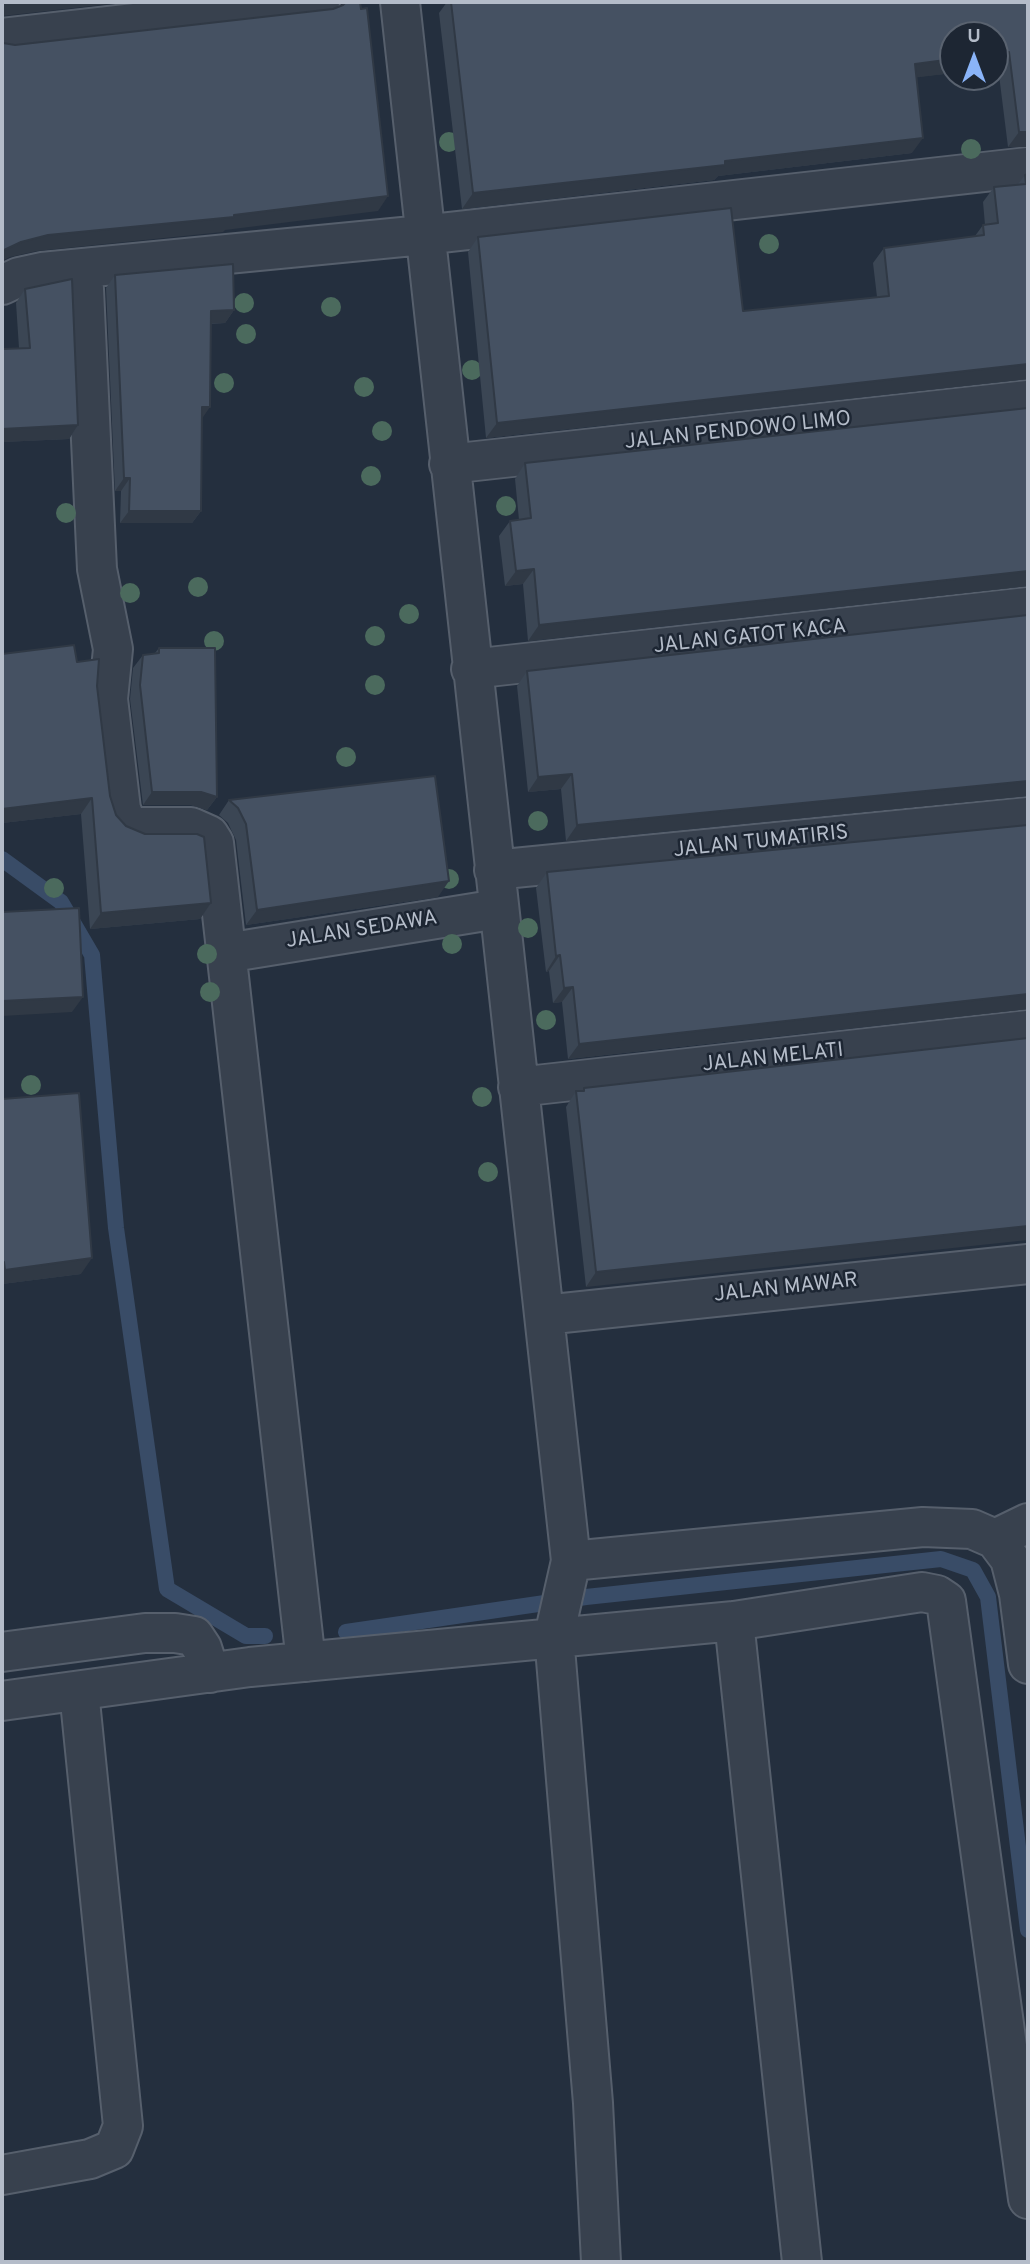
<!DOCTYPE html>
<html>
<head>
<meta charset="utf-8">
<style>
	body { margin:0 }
	#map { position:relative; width:1030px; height:2264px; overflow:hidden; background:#242f3e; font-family:Overpass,sans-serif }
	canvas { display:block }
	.frame { position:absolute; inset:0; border:4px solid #b4bcc9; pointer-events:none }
	.north { position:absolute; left:939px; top:21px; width:70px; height:70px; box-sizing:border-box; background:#1d2633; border:2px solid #59626f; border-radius:50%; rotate:0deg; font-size:19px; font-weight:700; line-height:28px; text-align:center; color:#b4bcc9 }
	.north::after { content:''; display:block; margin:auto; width:24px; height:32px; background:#8ab4f8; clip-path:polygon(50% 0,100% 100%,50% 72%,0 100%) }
</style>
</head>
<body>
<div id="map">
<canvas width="1030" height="2264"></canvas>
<div class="frame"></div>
<div class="north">U</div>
</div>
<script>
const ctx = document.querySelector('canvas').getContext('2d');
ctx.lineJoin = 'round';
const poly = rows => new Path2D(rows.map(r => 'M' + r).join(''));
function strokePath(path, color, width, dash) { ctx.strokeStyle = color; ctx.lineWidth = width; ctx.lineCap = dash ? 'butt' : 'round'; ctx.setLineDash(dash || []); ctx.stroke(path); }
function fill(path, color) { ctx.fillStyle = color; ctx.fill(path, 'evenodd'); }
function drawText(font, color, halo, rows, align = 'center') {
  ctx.font = font + ' Overpass,sans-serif'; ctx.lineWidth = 5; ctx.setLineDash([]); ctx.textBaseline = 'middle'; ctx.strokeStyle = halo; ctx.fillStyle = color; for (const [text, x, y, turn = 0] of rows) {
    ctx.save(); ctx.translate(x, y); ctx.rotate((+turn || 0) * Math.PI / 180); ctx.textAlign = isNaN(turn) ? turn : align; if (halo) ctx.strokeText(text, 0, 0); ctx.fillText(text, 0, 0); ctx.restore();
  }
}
const stream = poly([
	[2,859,61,902,92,955,116,1228,167,1589,246,1636,265,1636],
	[346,1632,586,1597,941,1559,973,1570,988,1597,1028,1930]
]);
const street = poly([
	[400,2,571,1561,554,1636,593,2103,601,2262],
	[2,38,320,2],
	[83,268,97,569,113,649,108,699,121,809,126,822,135,827,191,827,209,835,214,843,306,1662],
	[2,285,19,277,42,272,423,235,1028,167],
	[449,464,1028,400],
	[471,669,1028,607],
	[494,870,1028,817],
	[226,953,498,909],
	[518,1087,1028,1030],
	[544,1315,1028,1264],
	[995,1539,1028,1523],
	[571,1561,923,1527,972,1529,995,1539,1010,1559,1019,1594,1028,1664],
	[734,1621,802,2262],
	[2,1652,145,1633,175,1633,194,1636,202,1648,210,1673],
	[2,1701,250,1667,734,1621,922,1592,937,1595,946,1601,1028,2199],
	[2,2175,90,2159,114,2149,123,2126,79,1691]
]);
const trees = [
	[449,142],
	[971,149],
	[769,244],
	[244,303],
	[331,307],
	[246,334],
	[472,370],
	[224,383],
	[364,387],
	[382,431],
	[371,476],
	[506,506],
	[66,513],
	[198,587],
	[130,593],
	[409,614],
	[375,636],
	[214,641],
	[375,685],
	[346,757],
	[538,821],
	[449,879],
	[54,888],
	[528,928],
	[452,944],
	[207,954],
	[210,992],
	[546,1020],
	[31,1085],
	[482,1097],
	[488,1172]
];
const wall = poly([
	[447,2,1028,2,1028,147,1008,147,998,67,995,68,995,35,953,35,953,73,916,77,912,153,718,176,714,180,462,209,439,13],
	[1028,174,1028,379,486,438,468,252,478,237,743,311,877,297,873,263,884,248,975,236,983,225,985,225,983,202,994,187,1018,184,1025,175],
	[115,275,234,310,225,323,211,324,202,418,201,511,192,523,120,523,121,491,115,491,106,288],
	[25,289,78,425,69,439,2,442,2,349,19,348,16,303],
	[1028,408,1028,586,528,641,523,584,505,586,499,536,510,521,519,520,515,479,525,463],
	[1028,615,1028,796,566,841,561,789,528,792,517,686,527,671],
	[159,648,217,797,207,810,191,805,143,805,130,699,133,668,143,655,155,653],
	[2,654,77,662,97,686,110,796,116,815,126,826,211,903,200,919,90,929,81,814,2,823],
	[229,800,438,897,246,925,236,840,228,823,219,815],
	[1028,825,1028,1009,568,1059,562,1002,553,1003,549,971,546,972,536,888,547,872],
	[1028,1038,586,1287,566,1107,576,1091,582,1091,584,1088],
	[2,1099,81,1274,2,1284]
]);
const shadedWall = poly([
	[8,2,128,2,2,16,2,4],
	[1009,52,998,67,995,68,995,54],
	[953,59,953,73,904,79,915,64],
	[1019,132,1028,132,1028,147,1008,147],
	[923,138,912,153,718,176,714,180,462,209,473,193,725,161],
	[388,196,378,211,225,230,223,232,37,251,10,257,2,261,2,251,21,242,48,235],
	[234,310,225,323,203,324,211,311],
	[1028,364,1028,379,486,438,497,423],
	[202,407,210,407,201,420],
	[78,425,69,439,2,442,2,429],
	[124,478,130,478,121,491,115,491],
	[129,511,201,511,192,523,120,523],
	[534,569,523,584,505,586,516,571],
	[1028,571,1028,586,528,641,539,625],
	[572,774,561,789,528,792,538,777],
	[1028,781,1028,796,566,841,577,825],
	[152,792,201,792,217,797,207,810,191,805,143,805],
	[92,798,81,814,2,823,2,809],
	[449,881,438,897,246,925,257,910],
	[211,903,200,919,90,929,101,913],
	[560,955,549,971,546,972,556,956],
	[573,987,562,1002,553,1003,564,988],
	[1028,994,1028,1009,568,1059,579,1044],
	[83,997,72,1012,2,1016,2,1001],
	[1028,1226,1028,1240,586,1287,596,1272],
	[92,1258,81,1274,2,1284,2,1274,5,1270]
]);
const building = poly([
	[346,2,360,2,361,9,367,8,388,196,234,215,234,217,48,235,21,242,2,251,2,41,3,43,15,45,333,9,343,5,346,2],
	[451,2,1028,2,1028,132,1019,132,1009,52,995,54,995,35,953,35,953,59,915,64,923,138,725,161,725,165,473,193,451,2],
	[1028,174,1028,364,497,423,478,237,731,208,743,311,889,296,884,248,984,235,983,225,998,223,994,187,1026,184,1025,175,1028,174],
	[233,264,234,310,211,311,210,407,202,407,201,511,129,511,130,478,124,478,115,275,233,264],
	[72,279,78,425,2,429,2,349,30,348,25,289,72,279],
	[1028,408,1028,571,539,625,534,569,516,571,510,521,531,518,525,463,1028,408],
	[1028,615,1028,781,577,825,572,774,538,777,527,671,1028,615],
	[74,645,77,662,99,659,97,686,110,796,116,815,126,826,145,834,197,834,204,837,211,903,101,913,92,798,2,809,2,654,74,645],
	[159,648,215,648,217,797,201,792,152,792,140,685,143,655,159,653,159,648],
	[435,776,449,881,257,910,246,824,238,808,229,800,435,776],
	[1028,825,1028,994,579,1044,573,987,564,988,560,955,556,956,547,872,1028,825],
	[79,908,83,997,2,1001,2,912,79,908],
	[1028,1038,1028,1226,596,1272,576,1091,584,1091,584,1088,1028,1038],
	[79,1093,92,1258,5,1270,4,1262,2,1262,2,1099,79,1093]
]);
const streetNames = [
	["JALAN PENDOWO LIMO",738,432,-6],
	["JALAN GATOT KACA",750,638,-6],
	["JALAN TUMATIRIS",761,843,-6],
	["JALAN SEDAWA",362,931,-9],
	["JALAN MELATI",773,1059,-6],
	["JALAN MAWAR",786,1289,-6]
];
strokePath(stream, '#394c67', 16);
strokePath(street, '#565f6c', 42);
strokePath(street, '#38414e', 38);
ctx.fillStyle = '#4b6a5d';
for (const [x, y] of trees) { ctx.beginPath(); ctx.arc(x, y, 10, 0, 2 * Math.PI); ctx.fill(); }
fill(wall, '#3b4654');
fill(shadedWall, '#303945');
fill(building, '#455162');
strokePath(building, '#303945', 2);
drawText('21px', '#b4bcc9', '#1d2633', streetNames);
</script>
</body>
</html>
